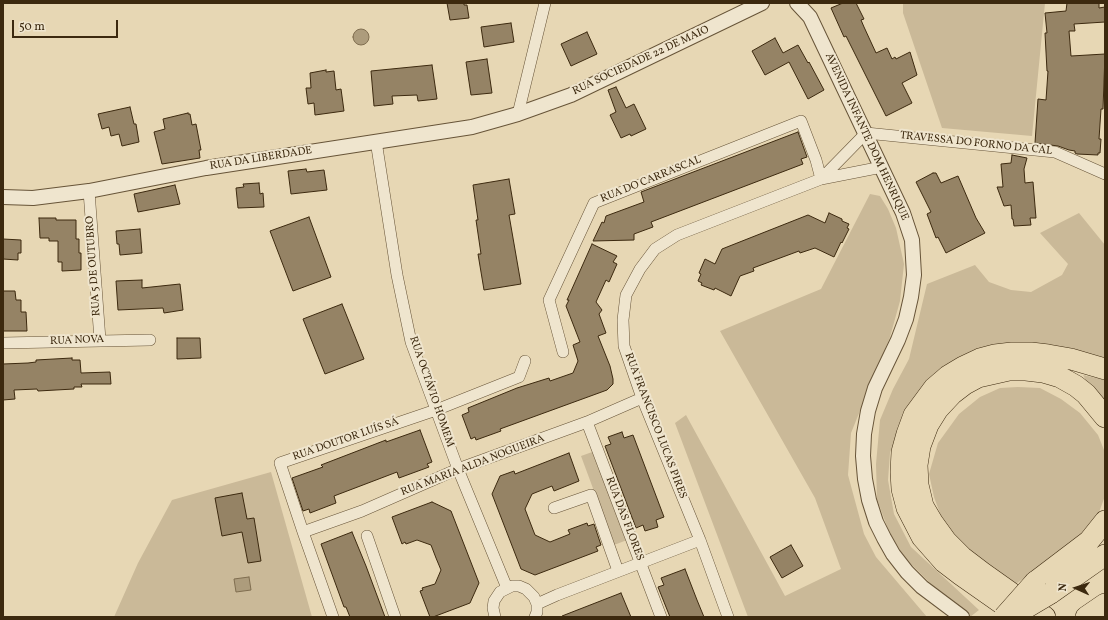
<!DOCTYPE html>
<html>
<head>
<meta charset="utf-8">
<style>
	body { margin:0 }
	#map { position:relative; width:1108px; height:620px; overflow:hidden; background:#e7d7b4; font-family:Vollkorn,serif }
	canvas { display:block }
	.frame { position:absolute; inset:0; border:4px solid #3c290f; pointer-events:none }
	.north { position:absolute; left:1056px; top:568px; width:40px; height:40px; -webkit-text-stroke:3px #efe5ce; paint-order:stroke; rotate:273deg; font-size:11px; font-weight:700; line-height:16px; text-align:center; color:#3c290f }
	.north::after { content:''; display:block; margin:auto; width:14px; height:18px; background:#3c290f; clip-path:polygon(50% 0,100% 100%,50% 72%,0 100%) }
	.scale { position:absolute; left:12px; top:20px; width:106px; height:18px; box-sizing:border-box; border:2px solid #3c290f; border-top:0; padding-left:5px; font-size:12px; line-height:14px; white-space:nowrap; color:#3c290f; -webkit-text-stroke:3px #efe5ce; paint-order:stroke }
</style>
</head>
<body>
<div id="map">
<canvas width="1108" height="620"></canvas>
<div class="frame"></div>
<div class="north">N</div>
<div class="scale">50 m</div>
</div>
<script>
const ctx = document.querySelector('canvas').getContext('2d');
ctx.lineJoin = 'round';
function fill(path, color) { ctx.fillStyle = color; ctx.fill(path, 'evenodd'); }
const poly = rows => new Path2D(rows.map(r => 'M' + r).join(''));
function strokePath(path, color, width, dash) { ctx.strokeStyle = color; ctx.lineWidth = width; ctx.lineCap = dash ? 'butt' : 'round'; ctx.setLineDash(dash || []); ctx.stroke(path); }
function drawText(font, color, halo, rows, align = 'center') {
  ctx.font = font + ' Vollkorn,serif'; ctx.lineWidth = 4; ctx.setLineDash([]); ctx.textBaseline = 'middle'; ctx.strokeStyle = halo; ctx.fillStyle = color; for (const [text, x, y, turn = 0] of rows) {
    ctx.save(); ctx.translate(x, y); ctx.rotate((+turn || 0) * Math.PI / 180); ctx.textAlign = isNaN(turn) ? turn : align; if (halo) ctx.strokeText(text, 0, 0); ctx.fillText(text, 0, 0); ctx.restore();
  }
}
const green = poly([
	[903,3,1045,3,1032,136,942,128,903,13],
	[870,194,880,196,888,209,896,228,904,264,900,301,890,337,851,433,848,475,864,534,876,557,927,617,748,617,675,423,686,415,785,596,841,569,815,498,720,331,821,289],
	[1079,213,1105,245,1105,362,960,358,943,366,921,389,899,426,890,453,888,480,894,514,911,547,979,610,970,617,930,583,905,558,889,532,877,499,876,464,880,420,893,389,909,359,927,284,975,265,989,282,1011,290,1031,292,1062,275,1068,264,1040,233],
	[1083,375,1105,380,1105,409,1089,386],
	[1018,387,1040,388,1061,399,1080,413,1098,435,1104,450,1105,457,1105,496,1098,515,1084,533,1012,587,963,548,942,519,934,497,929,474,938,443,959,414,980,397,1000,388],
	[595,451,627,540,614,545,581,456],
	[271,472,312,617,114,617,138,563,172,500]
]);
const water = poly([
	'353 37a8 8 0 1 1 16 0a8 8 0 1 1-16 0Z',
	[249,577,251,590,236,592,234,579,249,577]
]);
const building = poly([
	[447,3,464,3,464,5,467,5,469,18,450,20,447,3],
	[843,3,856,3,864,19,861,20,864,27,876,53,887,48,892,59,895,57,896,59,910,52,917,75,902,83,912,103,886,116,846,36,844,37,831,8,843,3],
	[1067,3,1099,3,1099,8,1105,7,1105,22,1074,24,1075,31,1069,31,1071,56,1105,54,1103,109,1101,109,1099,139,1101,139,1100,153,1098,153,1098,155,1077,154,1075,153,1075,151,1069,150,1058,146,1035,143,1038,99,1046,100,1048,71,1047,71,1045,33,1047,33,1045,13,1066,11,1067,3],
	[511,23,514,42,484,47,481,27,511,23],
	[587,32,597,54,571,66,561,44,587,32],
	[775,38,783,53,798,45,808,63,809,62,824,90,808,99,789,62,765,75,752,51,775,38],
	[487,59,492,93,471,95,466,62,487,59],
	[432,65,437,99,418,101,417,95,392,96,393,104,374,106,371,71,432,65],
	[326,70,326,72,334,71,336,90,341,89,344,111,315,115,314,103,308,104,306,88,311,88,310,73,326,70],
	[616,87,626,108,634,104,646,129,631,136,630,134,621,138,610,115,616,112,608,90,616,87],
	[130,107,134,124,136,124,139,142,122,146,119,134,111,136,109,127,102,129,98,114,130,107],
	[188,113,188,114,190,114,192,125,196,124,201,150,199,150,200,158,162,164,154,132,165,129,163,119,188,113],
	[798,132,807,157,801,159,803,164,651,222,653,227,634,234,634,240,593,241,602,222,604,223,606,216,644,202,641,192,798,132],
	[1012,155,1027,158,1024,169,1025,183,1033,182,1036,218,1030,218,1031,225,1014,226,1013,219,1012,219,1011,205,1004,206,997,187,1003,187,1001,164,1011,163,1012,155],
	[306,169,307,172,324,170,327,190,291,194,288,171,306,169],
	[933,173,936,173,941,183,958,176,976,218,985,233,946,253,938,237,936,238,927,214,931,212,916,182,933,173],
	[509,179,515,214,509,215,521,284,484,290,478,254,481,254,476,220,478,220,473,185,509,179],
	[259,183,260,194,263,193,264,207,238,208,236,188,244,187,243,184,259,183],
	[175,185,180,204,138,212,134,194,175,185],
	[829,213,842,219,842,221,849,224,847,228,849,229,842,243,841,242,834,257,815,248,800,253,799,251,753,268,754,271,740,276,731,296,715,288,714,290,701,285,702,283,698,281,701,274,699,273,705,259,715,264,722,249,808,215,825,223,829,213],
	[309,217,331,277,293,291,270,231,309,217],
	[39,218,56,218,56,220,76,220,76,239,79,239,79,253,81,253,81,270,62,271,62,262,58,262,58,241,49,241,49,238,40,238,39,218],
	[140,229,142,253,120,255,119,244,117,244,116,231,140,229],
	[3,239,21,240,21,253,18,253,18,260,3,259,3,239],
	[592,244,617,256,613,262,617,264,609,282,606,280,596,302,602,310,599,314,606,333,598,336,610,366,613,379,613,384,607,390,500,429,501,431,476,440,475,437,471,439,462,415,469,412,468,408,517,388,549,378,550,381,573,373,578,361,573,345,580,342,566,306,569,300,567,300,592,244],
	[142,280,142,288,180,284,183,310,164,313,163,308,118,310,116,281,142,280],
	[3,291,15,291,16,300,21,300,21,312,26,312,27,331,3,331,3,291],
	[342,304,364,359,325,374,303,319,342,304],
	[177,338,200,338,201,358,177,359,177,338],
	[72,358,72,360,80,360,81,373,110,372,111,384,81,384,82,387,74,387,74,389,38,391,37,389,14,390,15,399,3,400,3,364,28,363,36,362,36,360,72,358],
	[420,430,432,462,427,464,429,467,399,478,397,472,334,496,336,503,310,513,309,509,303,511,292,478,323,467,321,465,386,440,386,442,420,430],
	[622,432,624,438,633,435,664,517,656,520,658,527,645,531,643,525,636,528,605,446,611,444,608,437,622,432],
	[569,453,579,481,554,491,552,486,532,494,525,509,535,535,550,542,570,534,568,530,587,523,588,526,594,524,601,545,596,547,598,551,535,575,521,569,492,494,500,476,514,471,515,474,569,453],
	[242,493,247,519,254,518,261,561,248,563,242,532,222,536,215,498,242,493],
	[432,502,451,511,479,583,470,603,433,617,430,617,420,591,423,590,422,588,435,584,441,570,436,558,431,545,417,540,406,544,405,542,402,544,392,517,432,502],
	[352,532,366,566,385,617,350,617,346,607,344,607,321,544,352,532],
	[791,545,803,566,782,578,770,557,791,545],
	[685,569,697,600,704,617,670,617,658,587,664,585,661,578,685,569],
	[621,593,631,617,562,617,562,616,621,593]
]);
const minor = poly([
	[518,114,545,3],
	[376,141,397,275,411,342,458,469,507,588],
	[882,167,821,179,866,133,1055,152,1105,174],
	[89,191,100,340],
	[3,343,150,340],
	[563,352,549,300,594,203,801,121,816,160,821,179,677,235,655,249,640,269,626,295,623,320,624,346,642,398,700,540,728,617],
	[587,422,661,617],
	[554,508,591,495,618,571],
	[303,532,362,511,458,469,587,422,642,398],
	[367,536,395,617],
	[537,604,557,595,700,540],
	[333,617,303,532,280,463,436,410,519,377,525,361],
	[495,617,493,608,494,601,500,592,512,586,519,586,526,589,534,597,537,604,537,612,535,617]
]);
const tertiary = poly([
	[797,3,810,17,903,213,912,240,914,275,911,297,906,319,898,340,875,388,868,411,864,434,863,456,865,479,869,500,876,522,884,538,893,554,907,572,922,587,962,617],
	[3,197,33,198,89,191,206,168,472,127,518,114,571,95,762,3]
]);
const motorway = poly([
	[1035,582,1089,541,1105,521],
	[1051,593,1105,555],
	[1021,617,961,575,944,562,922,537,907,508,902,489,901,472,902,452,907,434,914,415,934,388,948,376,963,367,980,359,995,355,1012,353,1031,353,1048,355,1071,359,1105,369],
	[1045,617,983,573,962,557,946,541,933,523,923,506,918,485,917,465,920,446,928,425,938,409,952,394,965,384,978,377,1009,370,1026,370,1043,372,1060,377,1076,386,1086,394,1105,417],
	[1086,617,1105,604]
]);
const motorwayBridge = poly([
	[1014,615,1051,593],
	[1004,617,1035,582]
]);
const streetNames = [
	["RUA SOCIEDADE 22 DE MAIO",641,61,-25],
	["AVENIDA INFANTE DOM HENRIQUE",866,137,65],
	["TRAVESSA DO FORNO DA CAL",976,144,6],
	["RUA DA LIBERDADE",261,159,-9],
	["RUA DO CARRASCAL",651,180,-22],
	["RUA 5 DE OUTUBRO",94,266,-94],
	["RUA NOVA",77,341,-2],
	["RUA OCTÁVIO HOMEM",431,392,71],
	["RUA FRANCISCO LUCAS PIRES",655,426,69],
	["RUA DOUTOR LUÍS SÁ",346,440,-19],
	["RUA MARIA ALDA NOGUEIRA",473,466,-21],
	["RUA DAS FLORES",624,519,69]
];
fill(green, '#cab998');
fill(water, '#ad9c7c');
strokePath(water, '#806e50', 1);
fill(building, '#958365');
strokePath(building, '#3c290f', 1);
strokePath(minor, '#675438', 12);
strokePath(tertiary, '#675438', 16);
strokePath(motorway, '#3c290f', 22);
strokePath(minor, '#efe5ce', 11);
strokePath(tertiary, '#efe5ce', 14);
strokePath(motorway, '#e7d7b4', 21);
strokePath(motorwayBridge, '#3c290f', 22, []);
strokePath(motorwayBridge, '#e7d7b4', 21);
drawText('11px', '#3c290f', '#efe5ce', streetNames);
</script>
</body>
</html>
